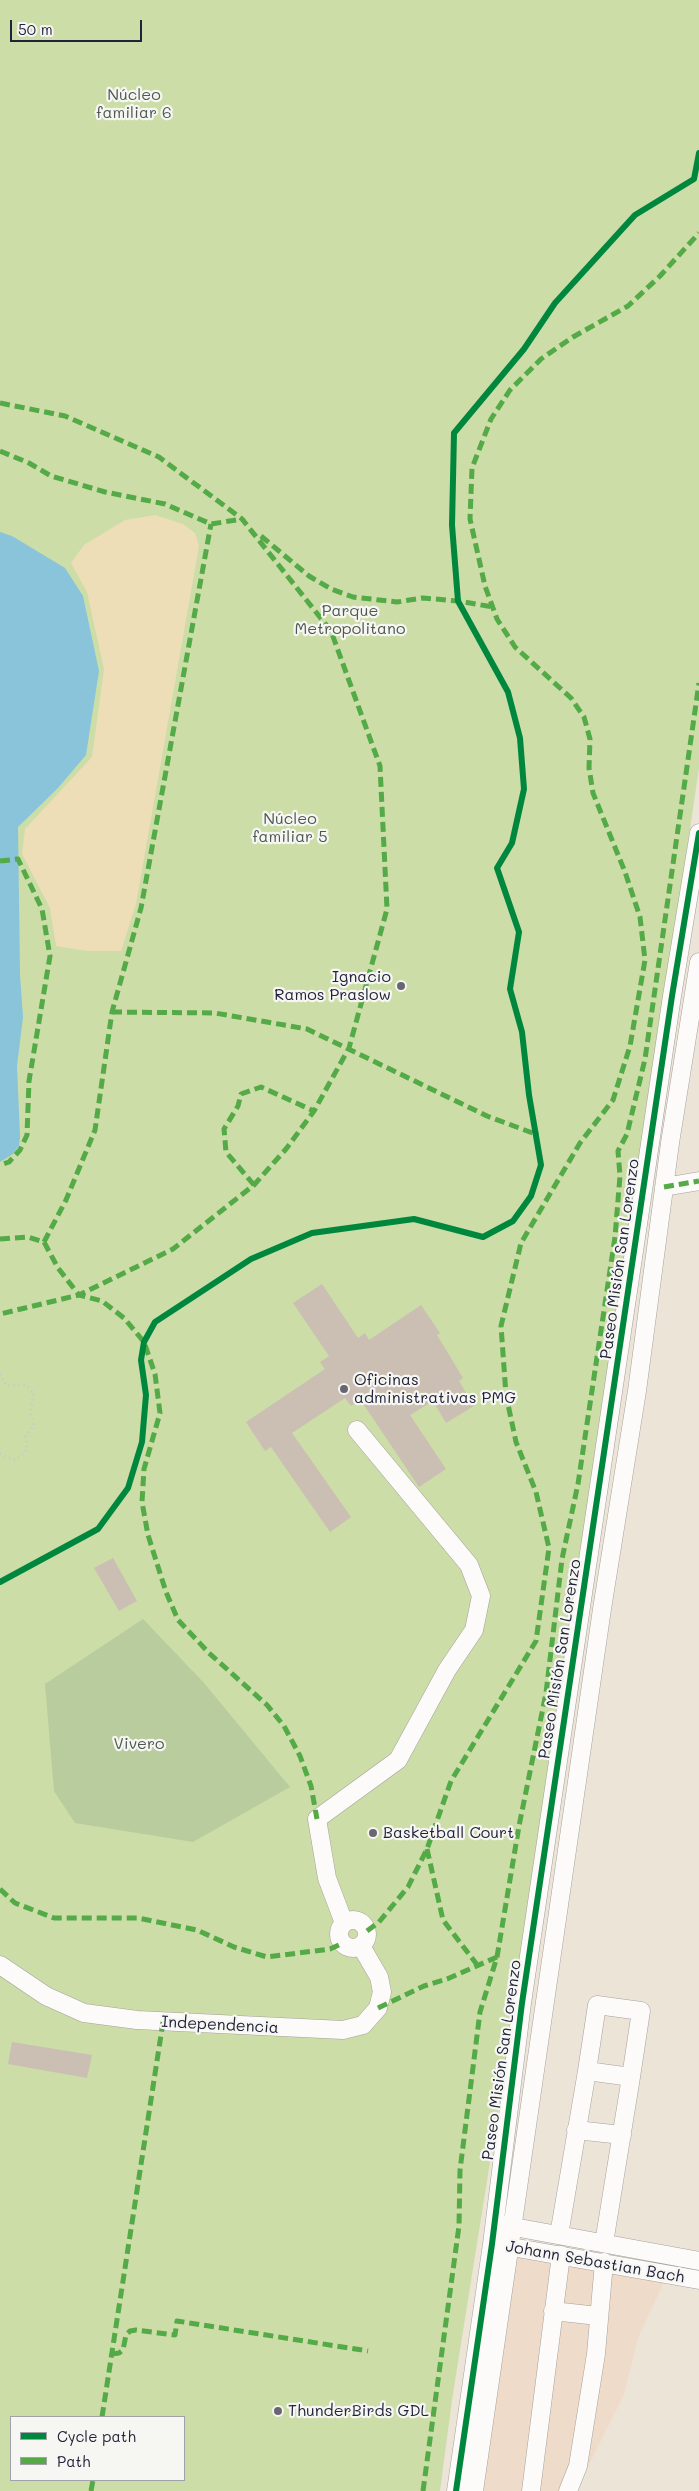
<!DOCTYPE html>
<html>
<head>
<meta charset="utf-8">
<style>
	body { margin:0 }
	#map { position:relative; width:699px; height:2491px; overflow:hidden; background:#ece4d7; font-family:Mali,sans-serif }
	canvas { display:block }
	.legend { position:absolute; left:10px; top:2416px; width:175px; height:65px; box-sizing:border-box; background:#f6f6f2; border:1px solid #a1a1a9; margin:0; padding:6px 9px; list-style:none; font-size:15px; color:#22223b }
	.legend li { display:flex; align-items:center; gap:10px; height:25px }
	.legend b { width:25px; border:1px solid #a1a1a9 }
	.scale { position:absolute; left:10px; top:20px; width:132px; height:22px; box-sizing:border-box; border:2px solid #22223b; border-top:0; padding-left:6px; font-size:15px; line-height:18px; white-space:nowrap; color:#22223b; -webkit-text-stroke:4px #f6f6f2; paint-order:stroke }
</style>
</head>
<body>
<div id="map">
<canvas width="699" height="2491"></canvas>
<ul class="legend">
<li><b style="height:6px;background:#00873e"></b>Cycle path</li>
<li><b style="height:6px;background:#53aa46"></b>Path</li>
</ul>
<div class="scale">50 m</div>
</div>
<script>
const ctx = document.querySelector('canvas').getContext('2d');
ctx.lineJoin = 'round';
function fill(path, color) { ctx.fillStyle = color; ctx.fill(path, 'evenodd'); }
const poly = rows => new Path2D(rows.map(r => 'M' + r).join(''));
function strokePath(path, color, width, dash) { ctx.strokeStyle = color; ctx.lineWidth = width; ctx.lineCap = dash ? 'butt' : 'round'; ctx.setLineDash(dash || []); ctx.stroke(path); }
function drawText(font, color, halo, rows, align = 'center') {
  ctx.font = font + ' Mali,sans-serif'; ctx.lineWidth = 4.5; ctx.setLineDash([]); ctx.textBaseline = 'middle'; ctx.strokeStyle = halo; ctx.fillStyle = color; for (const [text, x, y, turn = 0] of rows) {
    ctx.save(); ctx.translate(x, y); ctx.rotate((+turn || 0) * Math.PI / 180); ctx.textAlign = isNaN(turn) ? turn : align; if (halo) ctx.strokeText(text, 0, 0); ctx.fillText(text, 0, 0); ctx.restore();
  }
}
const built = poly([
	[513,2255,665,2280,638,2338,624,2395,576,2491,478,2491]
]);
const green = poly([
	[0,0,699,0,699,768,533,1893,452,2400,440,2491,0,2491],
	[11,2417,184,2417,184,2480,11,2480]
]);
const forest = poly([
	[143,1619,204,1683,290,1787,193,1842,75,1823,54,1791,45,1684]
]);
const sand = poly([
	[155,515,183,524,195,533,199,546,136,904,121,951,87,951,56,946,50,908,22,854,25,829,92,757,104,669,87,592,71,563,84,545,125,520]
]);
const water = poly([
	[0,532,12,536,65,568,83,596,99,671,86,755,58,788,18,827,20,975,23,1017,17,1066,20,1136,19,1146,13,1154,0,1162]
]);
const building = poly([
	[322,1284,358,1338,365,1333,369,1340,421,1305,440,1333,437,1335,463,1378,459,1381,474,1406,446,1423,433,1401,410,1415,446,1469,419,1487,360,1399,351,1406,345,1398,292,1433,351,1517,330,1532,271,1447,265,1451,246,1422,325,1369,320,1362,329,1356,293,1303],
	[113,1558,137,1601,119,1611,94,1568],
	[12,2042,92,2055,87,2078,8,2064]
]);
const path = poly([
	[0,1374,6,1385,25,1385,34,1393,30,1412,34,1424,26,1436,27,1450,15,1460,0,1454]
]);
const minor = poly([
	[664,1187,699,1181],
	'339 1934a14 14 0 1 1 28 0a14 14 0 1 1-28 0Z',
	[344,1923,327,1878,317,1819,398,1760,447,1670,474,1630,481,1596,469,1565,357,1430],
	[0,1965,46,1996,84,2013,137,2020,343,2030,363,2025,378,2008,382,1992,379,1977,361,1946],
	[587,2071,597,2005,641,2011,631,2077],
	[576,2130,622,2135],
	[503,2225,699,2261],
	[559,2235,587,2071,631,2077,604,2243],
	[500,2245,699,2280],
	[553,2311,598,2316],
	[456,2491,492,2244,522,2003,672,996,699,833],
	[474,2491,602,1609,637,1391,670,1143,699,962],
	[531,2491,561,2255],
	[568,2491,578,2466,596,2354,604,2262]
]);
const quiet = poly([
	[0,403,65,416,159,457,242,519,331,631,380,766,387,909,349,1048,314,1111,286,1149,254,1185,173,1249,79,1295,0,1314],
	[0,451,29,463,51,476,105,492,165,504,211,524,242,519,244,521],
	[261,536,309,576,331,589,353,597,397,602,423,598,458,601,493,607],
	[0,861,18,859,42,909,50,956,29,1081,27,1135,20,1150,9,1162,0,1165],
	[112,1012,215,1013,307,1029,487,1116,538,1135],
	[254,1185,226,1152,224,1129,238,1106,241,1094,261,1087,314,1111],
	[664,1187,699,1181],
	[0,1239,28,1237,44,1242,58,1268,79,1295,102,1301,124,1318,144,1342,155,1374,160,1413,144,1469,142,1502,148,1535,166,1592,178,1620,209,1653,267,1705,284,1726,300,1756,311,1786,317,1819],
	[44,1242,66,1200,95,1130,112,1012,141,908,211,524],
	[427,1849,443,1920,478,1966],
	[0,1889,15,1903,54,1918,138,1918,197,1930,234,1947,267,1957,330,1949,343,1943],
	[367,1931,379,1922,408,1887,427,1849,451,1781,536,1641,549,1548,536,1492,516,1442,506,1395,501,1326,521,1243,580,1143,613,1100,630,1046,645,960,640,917,625,872,593,793,589,768,590,739,584,717,571,698,515,647,497,619,485,586,470,519,472,468,491,419,510,390,541,359,573,337,628,306,660,276,699,233],
	[378,2008,424,1986,447,1979,497,1957],
	[112,2354,119,2353,123,2350,126,2335,130,2331,136,2330,175,2335,177,2321,368,2351],
	[102,2417,163,2022],
	[91,2491,93,2480],
	[423,2491,459,2226,460,2170,480,2012,497,1957,519,1826,546,1693,562,1559,578,1484,615,1237,620,1176,618,1151,627,1134,645,1059,699,683]
]);
const cycleway = poly([
	[0,1582,98,1529,128,1488,142,1442,146,1395,141,1360,144,1342,155,1322,251,1259,312,1233,414,1219,483,1237,513,1221,531,1196,541,1165,529,1095,522,1032,510,989,519,932,497,868,512,843,524,789,520,738,508,692,458,601,452,525,454,433,524,349,555,303,635,215,694,179,699,153],
	[456,2491,492,2244,522,2003,672,996,699,833]
]);
const markers = [
	[401,986,5,"#696672"],
	[344,1389,5,"#696672"],
	[373,1833,5,"#696672"],
	[278,2411,5,"#696672"]
];
const parkNames = [
	["Núcleo",134,95],
	["familiar 6",134,113],
	["Parque",350,611],
	["Metropolitano",350,629],
	["Núcleo",290,819],
	["familiar 5",290,837],
	["Vivero",139,1744]
];
const poiNames = [
	["Ignacio",391,977,"right"],
	["Ramos Praslow",391,995,"right"],
	["Oficinas",354,1380],
	["administrativas PMG",354,1398],
	["Basketball Court",383,1833],
	["ThunderBirds GDL",288,2411]
];
const streetNames = [
	["Paseo Misión San Lorenzo",620,1259,-82],
	["Paseo Misión San Lorenzo",560,1659,-81],
	["Independencia",220,2025,3],
	["Paseo Misión San Lorenzo",502,2060,-82],
	["Johann Sebastian Bach",595,2262,10]
];
fill(built, '#efdbc9');
fill(green, '#ccdda8');
fill(forest, '#b8cc9e');
fill(sand, '#eddeb8');
fill(water, '#89c4da');
fill(building, '#cabfb2');
strokePath(minor, '#a5a09c', 19);
strokePath(path, '#cac8c7', 3, [1, 4]);
strokePath(minor, '#fcfbf9', 18);
strokePath(quiet, '#53aa46', 5, [10, 5]);
strokePath(cycleway, '#00873e', 6);
for (const [x, y, r, color] of markers) { const dot = new Path2D(); dot.arc(x, y, r, 0, 2 * Math.PI); ctx.fillStyle = color; ctx.fill(dot); strokePath(dot, '#f6f6f2', 2); }
drawText('16px', '#4d5850', '#f6f6f2', parkNames);
drawText('16px', '#22223b', '#f6f6f2', poiNames, 'left');
drawText('16px', '#22223b', '#f6f6f2', streetNames);
</script>
</body>
</html>
